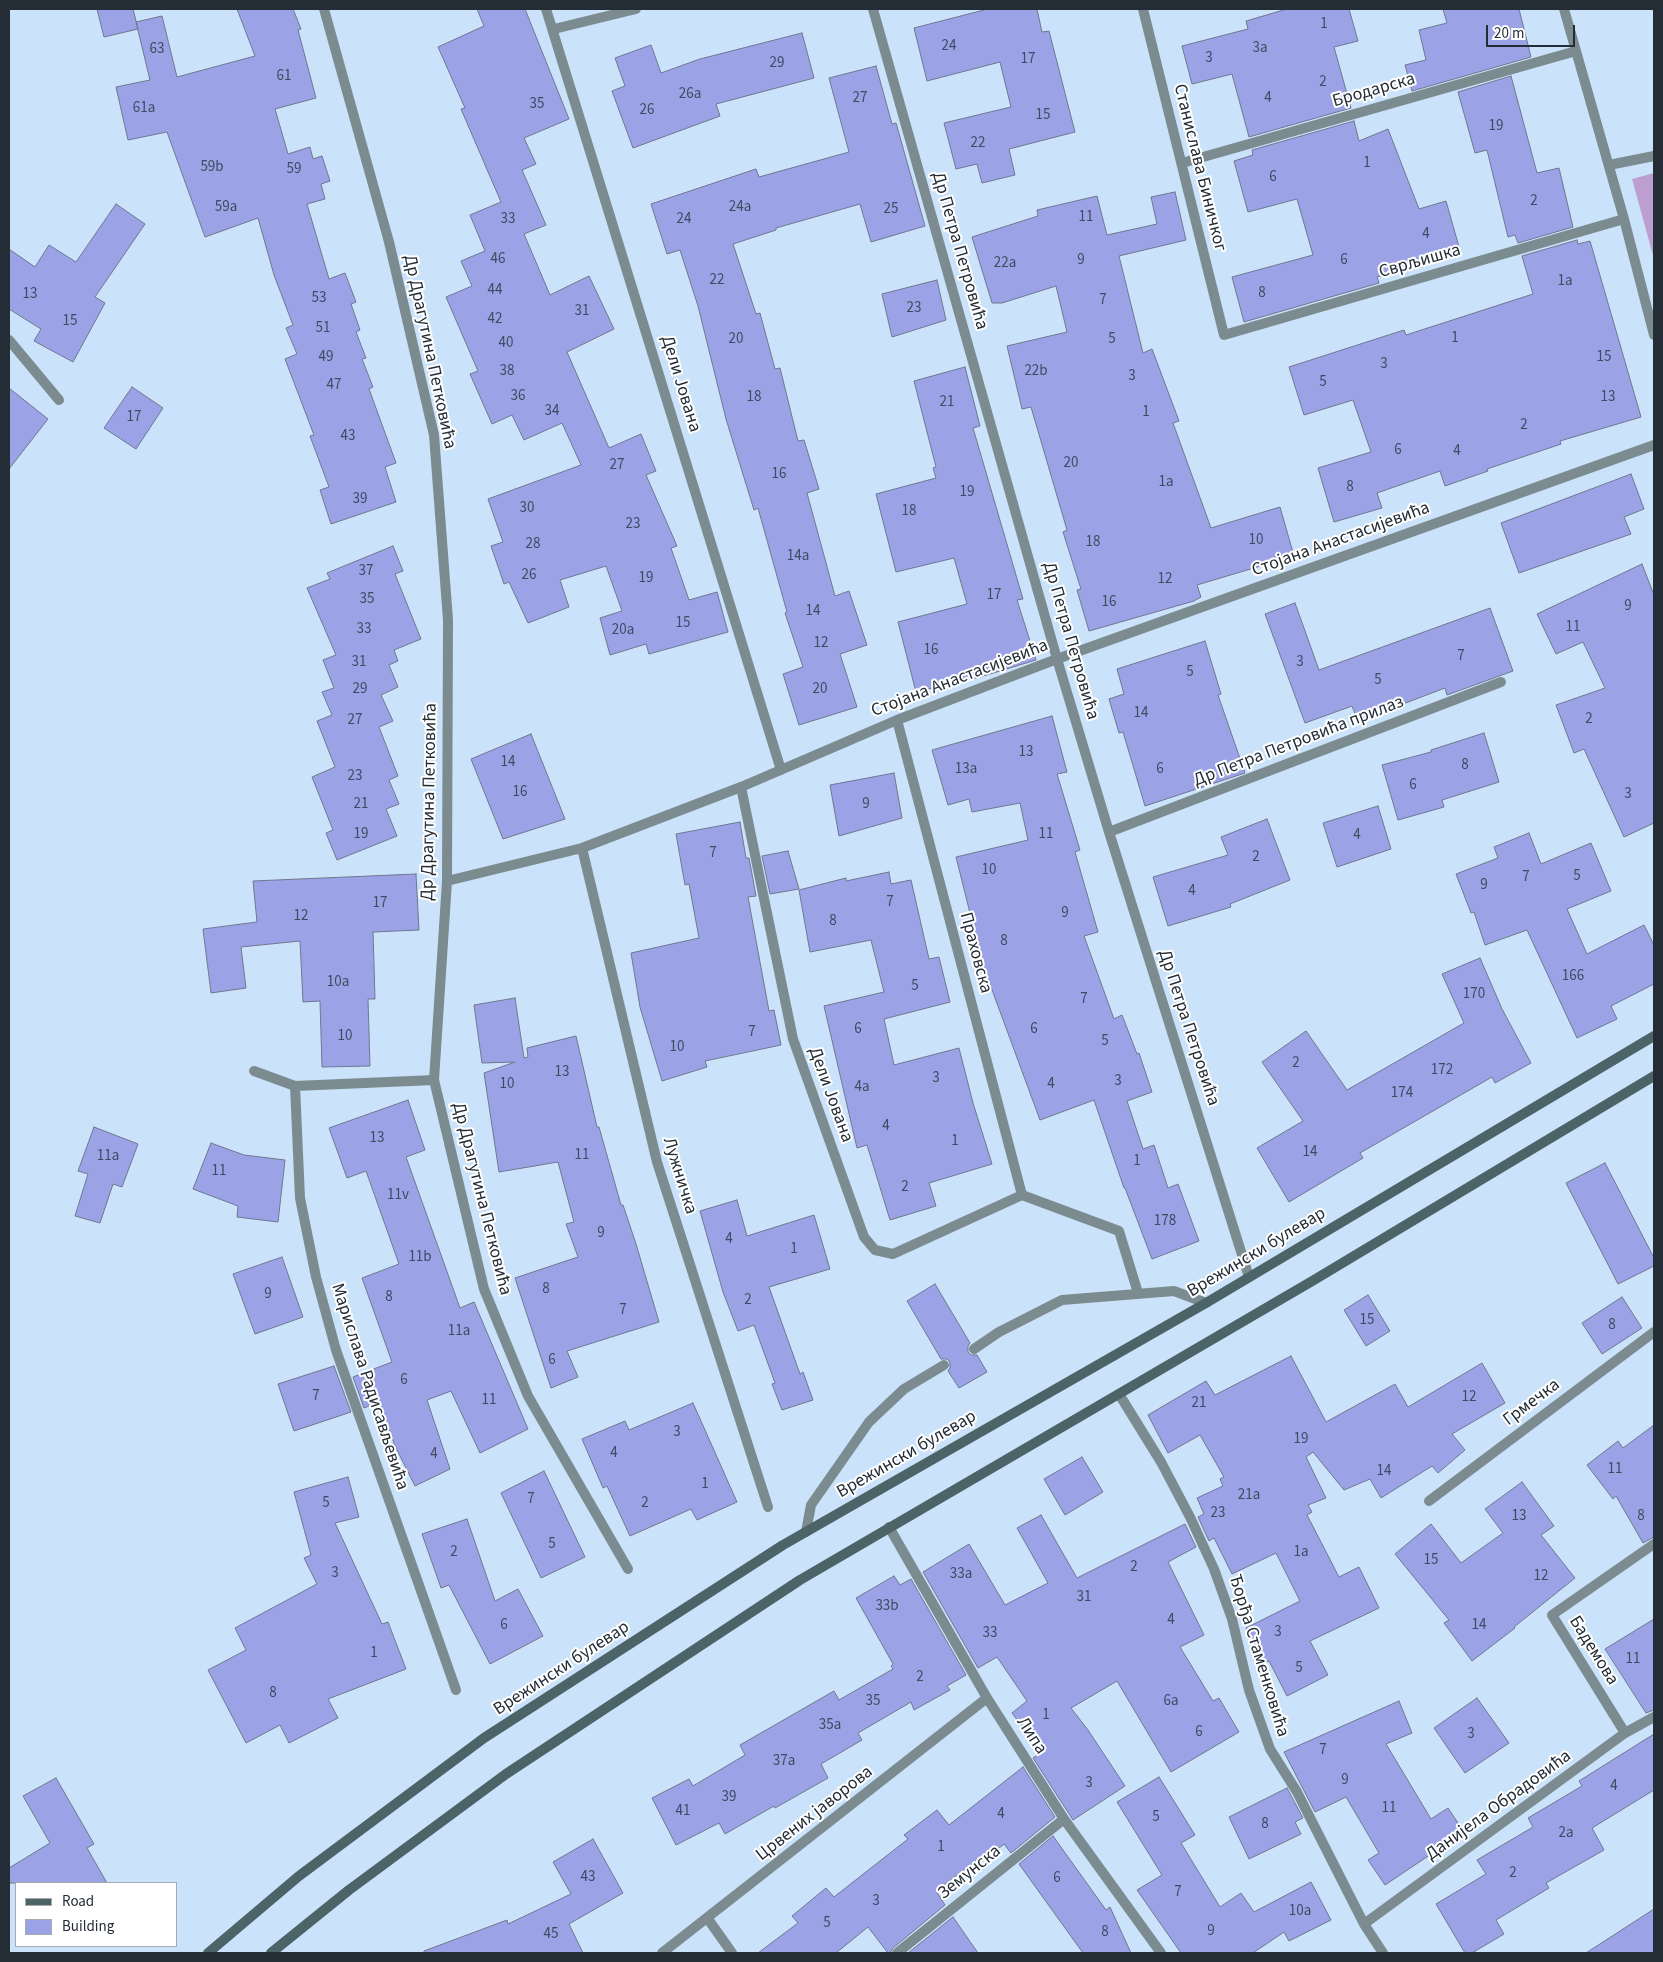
<!DOCTYPE html>
<html>
<head>
<meta charset="utf-8">
<style>
	body { margin:0 }
	#map { position:relative; width:1663px; height:1962px; overflow:hidden; background:#cae3fa; font-family:"Source Sans 3",sans-serif }
	canvas { display:block }
	.frame { position:absolute; inset:0; border:10px solid #242d36; pointer-events:none }
	.legend { position:absolute; left:15px; top:1882px; width:162px; height:65px; box-sizing:border-box; background:#fff; border:1px solid #a7abaf; margin:0; padding:6px 9px; list-style:none; font-size:15px; color:#242d36 }
	.legend li { display:flex; align-items:center; gap:10px; height:25px }
	.legend b { width:25px; border:1px solid #a7abaf }
	.scale { position:absolute; left:1486px; top:25px; width:89px; height:22px; box-sizing:border-box; border:2px solid #242d36; border-top:0; padding-left:6px; font-size:15px; line-height:18px; white-space:nowrap; color:#242d36; -webkit-text-stroke:4px #fff; paint-order:stroke }
</style>
</head>
<body>
<div id="map">
<canvas width="1663" height="1962"></canvas>
<div class="frame"></div>
<ul class="legend">
<li><b style="height:6px;background:#4c6368"></b>Road</li>
<li><b style="height:14px;background:#9ba3e6"></b>Building</li>
</ul>
<div class="scale">20 m</div>
</div>
<script>
const ctx = document.querySelector('canvas').getContext('2d');
ctx.lineJoin = 'round';
function fill(path, color) { ctx.fillStyle = color; ctx.fill(path, 'evenodd'); }
const poly = rows => new Path2D(rows.map(r => 'M' + r).join(''));
function strokePath(path, color, width, dash) { ctx.strokeStyle = color; ctx.lineWidth = width; ctx.lineCap = dash ? 'butt' : 'round'; ctx.setLineDash(dash || []); ctx.stroke(path); }
function drawText(font, color, halo, rows, align = 'center') {
  ctx.font = font + ' "Source Sans 3",sans-serif'; ctx.lineWidth = 4; ctx.setLineDash([]); ctx.textBaseline = 'middle'; ctx.strokeStyle = halo; ctx.fillStyle = color; for (const [text, x, y, turn = 0] of rows) {
    ctx.save(); ctx.translate(x, y); ctx.rotate((+turn || 0) * Math.PI / 180); ctx.textAlign = isNaN(turn) ? turn : align; if (halo) ctx.strokeText(text, 0, 0); ctx.fillText(text, 0, 0); ctx.restore();
  }
}
const green = poly([
	[1654,173,1654,259,1632,179]
]);
const building = poly([
	[97,9,133,9,138,29,104,37,97,9],
	[237,9,293,9,301,29,298,30,316,98,275,109,288,154,310,147,313,159,322,156,330,181,321,184,325,199,307,204,329,279,345,273,356,302,351,304,360,330,356,332,366,358,362,359,373,387,369,389,396,463,385,467,396,502,331,524,320,490,329,487,310,436,314,435,285,359,297,354,286,328,293,325,274,275,258,218,205,237,167,132,128,140,116,87,150,80,136,22,162,16,177,77,255,56,237,9],
	[477,9,525,9,569,119,524,138,536,164,522,170,546,225,524,234,550,295,589,276,614,329,567,352,609,448,641,434,656,471,646,475,677,546,671,548,689,600,717,592,728,632,649,654,646,644,610,655,600,618,622,611,606,566,560,580,569,607,528,623,509,582,504,584,491,546,503,542,488,499,581,465,562,423,524,440,512,415,492,424,470,374,478,371,446,297,472,286,461,261,485,251,470,215,501,202,461,109,465,108,438,47,484,26,477,9],
	[988,9,1037,9,1042,32,1049,31,1075,132,1009,149,1015,175,982,183,977,164,956,169,944,123,1011,107,1000,62,927,81,914,28,988,9],
	[1287,9,1349,9,1358,41,1334,47,1351,108,1249,137,1232,74,1192,84,1182,46,1248,29,1246,21,1287,9],
	[1443,9,1519,9,1531,57,1412,91,1405,65,1426,60,1419,30,1447,23,1443,9],
	[802,33,814,78,716,104,720,116,633,148,612,91,625,86,615,58,651,45,661,73,700,59,802,33],
	[876,66,892,124,896,123,925,226,871,242,860,204,776,228,776,230,733,244,756,314,760,313,775,369,780,368,798,441,804,440,819,489,807,493,835,596,849,591,867,645,840,654,857,707,799,725,783,674,803,667,785,613,787,612,758,508,754,510,726,419,698,306,680,250,667,254,651,204,756,169,759,177,849,152,829,78,876,66],
	[1511,76,1537,173,1559,168,1573,227,1518,243,1515,235,1508,237,1487,150,1475,153,1458,92,1511,76],
	[1354,121,1359,141,1388,129,1419,209,1446,201,1461,254,1377,277,1379,283,1244,322,1232,277,1313,255,1297,199,1248,212,1234,161,1253,155,1252,150,1354,121],
	[1175,192,1186,240,1119,256,1143,353,1152,349,1179,421,1173,423,1211,528,1280,507,1294,556,1197,585,1201,597,1194,601,1089,631,1077,590,1081,589,1063,532,1067,530,1031,407,1022,409,1007,346,1067,332,1056,286,1002,303,992,303,972,237,1038,216,1037,210,1097,196,1107,235,1157,224,1151,197,1175,192],
	[116,204,145,224,95,297,105,303,73,362,34,341,41,329,9,309,9,249,35,267,49,245,76,262,116,204],
	[1577,240,1578,244,1590,241,1641,417,1560,441,1561,444,1487,469,1488,471,1445,486,1440,471,1377,493,1382,508,1334,522,1318,468,1371,452,1353,400,1304,415,1289,367,1404,330,1406,335,1533,294,1522,256,1577,240],
	[937,280,946,320,892,337,882,294,937,280],
	[965,367,980,426,973,428,1023,599,1017,600,1036,660,980,677,916,692,898,622,967,604,954,558,896,572,876,494,936,478,933,468,936,467,914,381,965,367],
	[132,387,163,408,136,449,104,428,132,387],
	[9,388,48,419,9,469,9,388],
	[1631,474,1644,509,1624,517,1631,534,1519,573,1501,523,1631,474],
	[393,546,403,571,395,574,421,639,394,650,398,661,389,665,398,687,381,695,393,721,379,727,398,776,389,780,399,804,386,809,397,836,337,860,326,833,333,830,312,777,335,767,317,721,332,715,322,692,334,688,323,660,336,655,307,588,330,579,327,573,393,546],
	[1642,564,1654,595,1654,823,1624,837,1584,749,1574,753,1556,705,1605,688,1583,642,1556,654,1537,614,1642,564],
	[1295,603,1319,670,1490,608,1513,671,1447,695,1445,688,1358,721,1352,706,1305,723,1265,614,1295,603],
	[1205,641,1221,694,1218,695,1245,773,1145,806,1123,732,1119,733,1109,699,1124,694,1117,669,1205,641],
	[1052,716,1067,772,1057,774,1080,850,1075,852,1098,932,1084,936,1114,1019,1122,1015,1137,1054,1139,1053,1152,1092,1127,1101,1143,1149,1154,1145,1168,1188,1178,1184,1199,1241,1152,1259,1125,1188,1124,1188,1094,1100,1040,1120,974,941,969,922,972,921,956,857,1028,840,1020,803,972,812,969,799,948,805,932,750,1052,716],
	[1484,733,1499,782,1442,800,1444,807,1398,820,1382,765,1431,752,1431,750,1484,733],
	[531,734,565,819,503,839,471,759,531,734],
	[894,773,902,818,839,836,830,785,894,773],
	[1378,806,1391,849,1337,867,1323,823,1378,806],
	[1267,819,1290,880,1230,904,1231,907,1168,926,1153,877,1228,855,1221,837,1267,819],
	[740,822,746,858,749,858,756,896,748,897,769,1011,774,1010,781,1045,705,1061,707,1067,662,1081,640,1007,631,953,699,938,689,884,685,885,676,834,740,822],
	[1529,833,1541,864,1591,843,1611,891,1567,909,1587,954,1644,925,1654,945,1654,984,1611,1006,1617,1019,1577,1038,1527,930,1485,945,1474,912,1471,913,1456,874,1498,858,1494,847,1529,833],
	[788,851,799,889,770,894,762,856,788,851],
	[889,872,891,884,911,880,929,959,939,957,950,1002,884,1019,894,1065,959,1048,973,1103,992,1164,929,1183,936,1206,890,1220,867,1145,857,1148,824,1006,884,992,871,940,810,952,799,890,846,878,846,881,889,872],
	[416,874,419,930,373,932,375,999,368,999,370,1066,322,1067,320,1001,303,1002,300,941,241,947,246,988,211,993,203,929,257,922,253,881,416,874],
	[1480,958,1502,1009,1531,1063,1495,1083,1492,1077,1360,1153,1363,1158,1289,1202,1257,1148,1303,1121,1262,1062,1306,1031,1347,1090,1464,1023,1442,974,1480,958],
	[515,998,524,1058,528,1057,527,1048,576,1036,597,1127,599,1127,621,1205,623,1205,636,1244,659,1322,567,1351,578,1377,551,1388,515,1278,578,1257,566,1224,574,1222,558,1162,499,1172,484,1073,515,1062,482,1063,474,1005,515,998],
	[408,1100,425,1150,406,1157,460,1308,474,1302,528,1429,480,1453,451,1391,427,1400,450,1469,415,1486,395,1446,379,1402,364,1408,353,1377,392,1362,362,1278,399,1264,366,1171,347,1178,329,1128,408,1100],
	[94,1127,138,1144,122,1187,113,1184,100,1223,75,1216,88,1174,78,1171,94,1127],
	[211,1143,244,1155,285,1160,278,1222,237,1217,238,1206,193,1189,211,1143],
	[1605,1163,1654,1258,1654,1266,1618,1284,1566,1183,1605,1163],
	[737,1200,747,1236,814,1215,830,1269,769,1287,800,1374,803,1372,813,1400,782,1410,772,1384,775,1383,754,1325,738,1331,723,1292,700,1211,737,1200],
	[282,1257,303,1317,255,1334,233,1274,282,1257],
	[935,1284,970,1343,968,1346,968,1352,971,1355,977,1355,987,1372,959,1388,948,1371,950,1368,950,1362,947,1359,941,1359,907,1301,935,1284],
	[1368,1295,1390,1331,1366,1346,1344,1310,1368,1295],
	[1622,1297,1642,1328,1602,1354,1582,1323,1622,1297],
	[1291,1356,1326,1422,1395,1384,1408,1407,1482,1363,1505,1403,1452,1434,1465,1450,1438,1473,1432,1466,1381,1498,1370,1479,1344,1490,1313,1452,1306,1457,1326,1498,1308,1505,1312,1512,1307,1515,1339,1577,1359,1567,1379,1608,1310,1641,1328,1675,1287,1696,1269,1661,1263,1663,1246,1628,1300,1601,1276,1553,1232,1574,1214,1538,1209,1541,1198,1517,1204,1514,1197,1498,1223,1486,1220,1479,1224,1477,1200,1435,1168,1453,1148,1415,1206,1381,1215,1395,1291,1356],
	[334,1366,351,1412,294,1431,278,1384,334,1366],
	[693,1403,737,1502,697,1520,691,1509,630,1536,607,1486,603,1488,582,1439,625,1421,629,1430,693,1403],
	[1654,1425,1654,1537,1643,1543,1616,1496,1613,1499,1587,1465,1618,1441,1623,1448,1654,1425],
	[1082,1457,1103,1492,1065,1515,1044,1479,1082,1457],
	[544,1471,585,1557,541,1578,501,1493,544,1471],
	[348,1477,359,1517,335,1523,382,1624,388,1622,406,1669,328,1699,338,1718,289,1743,280,1725,246,1743,208,1670,246,1650,235,1628,317,1584,304,1558,311,1555,294,1492,348,1477],
	[1522,1482,1554,1526,1541,1535,1575,1578,1514,1627,1515,1628,1472,1661,1444,1623,1449,1620,1395,1554,1431,1524,1461,1563,1503,1533,1485,1509,1522,1482],
	[1041,1515,1077,1578,1185,1524,1196,1547,1168,1562,1204,1635,1180,1647,1213,1701,1219,1698,1239,1732,1171,1772,1117,1681,1071,1708,1088,1730,1125,1786,1073,1820,1033,1758,1042,1752,1012,1713,1027,1701,997,1657,978,1668,923,1572,969,1544,1005,1605,1048,1583,1017,1528,1041,1515],
	[467,1519,495,1601,518,1589,543,1636,490,1664,449,1585,441,1588,422,1534,467,1519],
	[894,1576,900,1585,911,1579,966,1675,947,1686,950,1690,914,1710,911,1702,858,1733,862,1740,821,1764,828,1778,775,1808,774,1806,725,1834,719,1823,676,1845,652,1798,689,1779,693,1786,745,1755,740,1745,834,1691,839,1700,893,1669,891,1666,893,1664,856,1598,894,1576],
	[1654,1619,1654,1710,1646,1713,1605,1649,1654,1619],
	[1477,1698,1509,1743,1465,1773,1434,1728,1477,1698],
	[1399,1701,1412,1733,1386,1744,1431,1819,1448,1808,1464,1832,1385,1885,1368,1860,1379,1853,1346,1797,1315,1812,1284,1752,1399,1701],
	[1654,1734,1654,1790,1592,1828,1604,1850,1546,1883,1549,1888,1496,1920,1504,1934,1472,1953,1465,1953,1436,1904,1486,1874,1477,1860,1533,1827,1528,1818,1582,1786,1579,1781,1654,1734],
	[1023,1767,1055,1817,1011,1853,1004,1844,993,1853,990,1850,936,1891,945,1905,893,1948,890,1953,888,1953,868,1927,836,1953,758,1953,798,1923,792,1916,826,1888,834,1897,908,1839,904,1835,937,1810,949,1825,1023,1767],
	[1159,1777,1195,1835,1181,1843,1220,1907,1241,1893,1254,1912,1311,1882,1331,1920,1289,1941,1284,1932,1253,1953,1181,1953,1137,1890,1162,1875,1117,1802,1159,1777],
	[56,1778,94,1844,87,1848,107,1883,9,1883,9,1868,50,1843,23,1796,56,1778],
	[1287,1788,1303,1818,1295,1822,1301,1834,1249,1859,1229,1817,1287,1788],
	[1053,1836,1106,1910,1110,1907,1131,1953,1083,1953,1019,1864,1053,1836],
	[593,1839,623,1893,569,1924,583,1953,424,1953,424,1951,507,1920,508,1924,571,1894,553,1862,593,1839],
	[1654,1909,1654,1953,1586,1953,1654,1909],
	[953,1917,978,1953,908,1953,953,1917]
]);
const service = poly([
	[1609,165,1654,156],
	[1022,1195,1119,1231,1138,1293],
	[974,1349,999,1332,1062,1300,1174,1291,1206,1303],
	[806,1532,811,1505,869,1422,904,1389,944,1365]
]);
const minor = poly([
	[324,9,389,242,434,435,448,620,447,881,434,1080,484,1289,528,1396,628,1569],
	[546,9,781,770],
	[873,9,1057,659,1109,832,1249,1277],
	[1143,9,1224,335,1624,219],
	[1564,9,1624,219,1654,335],
	[554,29,636,9],
	[1182,163,1576,51],
	[9,340,59,400],
	[741,787,793,1039,864,1237,875,1250,893,1254,1022,1195,897,720],
	[1109,832,1501,682],
	[582,848,657,1162,768,1507],
	[447,881,582,848,741,787,897,720,1057,659,1654,445],
	[254,1071,295,1086],
	[434,1080,295,1086,300,1198,316,1277,336,1350,456,1690],
	[1119,1394,1161,1462,1190,1517,1214,1569,1232,1619,1249,1690,1270,1749,1297,1792,1364,1924,1383,1953],
	[1429,1501,1654,1332],
	[889,1527,987,1698,1064,1819,1161,1953],
	[1625,1733,1552,1615,1654,1544],
	[708,1919,732,1953],
	[1364,1924,1625,1733,1654,1717],
	[662,1953,987,1698],
	[897,1953,1064,1819]
]);
const secondary = poly([
	[208,1953,299,1876,484,1738,783,1545,1206,1303,1654,1036],
	[271,1953,349,1890,506,1774,800,1580,1314,1280,1654,1076]
]);
const numberNames = [
	["1",1324,25],
	["24",949,47],
	["3a",1260,49],
	["63",157,50],
	["3",1209,59],
	["17",1028,60],
	["29",777,64],
	["61",284,77],
	["2",1323,83],
	["26a",690,95],
	["27",860,99],
	["4",1268,99],
	["35",537,105],
	["61a",144,109],
	["26",647,111],
	["15",1043,116],
	["19",1496,127],
	["22",978,144],
	["1",1367,164],
	["59b",212,168],
	["59",294,170],
	["6",1273,178],
	["2",1534,202],
	["59a",226,208],
	["24a",740,208],
	["25",891,210],
	["11",1086,218],
	["33",508,220],
	["24",684,220],
	["4",1426,235],
	["46",498,260],
	["9",1081,261],
	["6",1344,261],
	["22a",1005,264],
	["22",717,281],
	["1a",1565,282],
	["44",495,291],
	["8",1262,294],
	["13",30,295],
	["53",319,299],
	["7",1103,301],
	["23",914,309],
	["31",582,312],
	["42",495,320],
	["15",70,322],
	["51",323,329],
	["1",1455,339],
	["20",736,340],
	["5",1112,340],
	["40",506,344],
	["49",326,358],
	["15",1604,358],
	["3",1384,365],
	["38",507,372],
	["22b",1036,372],
	["3",1132,377],
	["5",1323,383],
	["47",334,386],
	["36",518,397],
	["18",754,398],
	["13",1608,398],
	["21",947,403],
	["34",552,412],
	["1",1146,413],
	["17",134,418],
	["2",1524,426],
	["43",348,437],
	["6",1398,451],
	["4",1457,452],
	["20",1071,464],
	["27",617,466],
	["16",779,475],
	["1a",1166,483],
	["8",1350,488],
	["19",967,493],
	["39",360,500],
	["30",527,509],
	["18",909,512],
	["23",633,525],
	["10",1256,541],
	["18",1093,543],
	["28",533,545],
	["14a",798,557],
	["37",366,572],
	["26",529,576],
	["19",646,579],
	["12",1165,580],
	["17",994,596],
	["35",367,600],
	["16",1109,603],
	["9",1628,607],
	["14",813,612],
	["15",683,624],
	["11",1573,628],
	["33",364,630],
	["20a",623,631],
	["12",821,644],
	["16",931,651],
	["7",1461,657],
	["31",359,663],
	["3",1300,663],
	["5",1190,673],
	["5",1378,681],
	["29",360,690],
	["20",820,690],
	["14",1141,714],
	["2",1589,720],
	["27",355,721],
	["13",1026,753],
	["14",508,763],
	["8",1465,766],
	["13a",966,770],
	["6",1160,770],
	["23",355,777],
	["6",1413,786],
	["16",520,793],
	["3",1628,795],
	["21",361,805],
	["9",866,805],
	["19",361,835],
	["11",1046,835],
	["4",1357,836],
	["7",713,854],
	["2",1256,858],
	["10",989,871],
	["5",1577,877],
	["7",1526,878],
	["9",1484,886],
	["4",1192,892],
	["7",890,903],
	["17",380,904],
	["9",1065,914],
	["12",301,917],
	["8",833,922],
	["8",1004,942],
	["166",1573,977],
	["10a",338,983],
	["5",915,987],
	["170",1474,995],
	["7",1084,1000],
	["6",858,1030],
	["6",1034,1030],
	["7",752,1033],
	["10",345,1037],
	["5",1105,1042],
	["10",677,1048],
	["2",1296,1064],
	["172",1442,1071],
	["13",562,1073],
	["3",936,1079],
	["3",1118,1082],
	["10",507,1085],
	["4",1051,1085],
	["4a",862,1088],
	["174",1402,1094],
	["4",886,1127],
	["13",377,1139],
	["1",955,1142],
	["14",1310,1153],
	["11",582,1156],
	["11a",108,1157],
	["1",1137,1162],
	["11",219,1172],
	["2",905,1188],
	["11v",398,1196],
	["178",1165,1222],
	["9",601,1234],
	["4",729,1240],
	["1",794,1250],
	["11b",420,1258],
	["8",546,1290],
	["9",268,1295],
	["8",389,1298],
	["2",748,1301],
	["7",623,1311],
	["15",1367,1321],
	["8",1612,1326],
	["11a",459,1332],
	["6",552,1361],
	["6",404,1381],
	["7",316,1397],
	["12",1469,1398],
	["11",489,1401],
	["21",1199,1404],
	["3",677,1433],
	["19",1301,1440],
	["4",614,1454],
	["4",434,1455],
	["11",1615,1470],
	["14",1384,1472],
	["1",705,1485],
	["21a",1249,1496],
	["7",531,1500],
	["5",326,1504],
	["2",645,1504],
	["23",1218,1514],
	["13",1519,1517],
	["8",1641,1517],
	["5",552,1545],
	["2",454,1553],
	["1a",1301,1553],
	["15",1431,1561],
	["2",1134,1568],
	["3",335,1574],
	["33a",961,1575],
	["12",1541,1577],
	["31",1084,1598],
	["33b",887,1607],
	["4",1171,1621],
	["6",504,1626],
	["14",1479,1626],
	["3",1278,1633],
	["33",990,1634],
	["1",374,1654],
	["11",1633,1660],
	["5",1299,1669],
	["2",920,1678],
	["8",273,1694],
	["35",873,1702],
	["6a",1171,1702],
	["1",1046,1716],
	["35a",830,1726],
	["6",1199,1733],
	["3",1471,1735],
	["7",1323,1751],
	["37a",784,1762],
	["9",1345,1781],
	["3",1089,1784],
	["4",1614,1787],
	["39",729,1798],
	["11",1389,1809],
	["41",683,1812],
	["4",1001,1815],
	["5",1156,1818],
	["8",1265,1825],
	["2a",1566,1834],
	["1",941,1848],
	["2",1513,1874],
	["43",588,1878],
	["6",1057,1879],
	["7",1178,1893],
	["3",876,1902],
	["10a",1300,1912],
	["5",827,1924],
	["9",1211,1932],
	["8",1105,1933],
	["45",551,1935]
];
const streetNames = [
	["Бродарска",1374,91,-16],
	["Станислава Биничког",1199,168,76],
	["Др Петра Петровића",959,251,74],
	["Сврљишка",1420,262,-16],
	["Др Драгутина Петковића",429,352,78],
	["Дели Јована",680,384,73],
	["Стојана Анастасијевића",1341,540,-20],
	["Др Петра Петровића",1070,641,74],
	["Стојана Анастасијевића",960,679,-21],
	["Др Петра Петровића прилаз",1299,742,-21],
	["Др Драгутина Петковића",430,802,-89],
	["Праховска",975,953,75],
	["Др Петра Петровића",1188,1028,72],
	["Дели Јована",830,1095,70],
	["Лужничка",679,1176,73],
	["Др Драгутина Петковића",481,1199,76],
	["Врежински булевар",1257,1253,-31],
	["Марислава Радисављевића",369,1387,72],
	["Грмечка",1532,1403,-37],
	["Врежински булевар",907,1455,-30],
	["Бадемова",1593,1651,58],
	["Ђорђа Стаменковића",1258,1656,73],
	["Врежински булевар",562,1669,-33],
	["Липа",1031,1736,57],
	["Данијела Обрадовића",1499,1806,-36],
	["Црвених јаворова",815,1814,-38],
	["Земунска",970,1873,-39]
];
fill(green, '#bb9fd0');
fill(building, '#9ba3e6');
strokePath(building, '#717590', 1);
strokePath(service, '#7c8b8f', 10);
strokePath(minor, '#7c8b8f', 10);
strokePath(secondary, '#4c6368', 10);
drawText('15px', '#424a62', null, numberNames);
drawText('18px', '#242d36', '#fff', streetNames);
</script>
</body>
</html>
